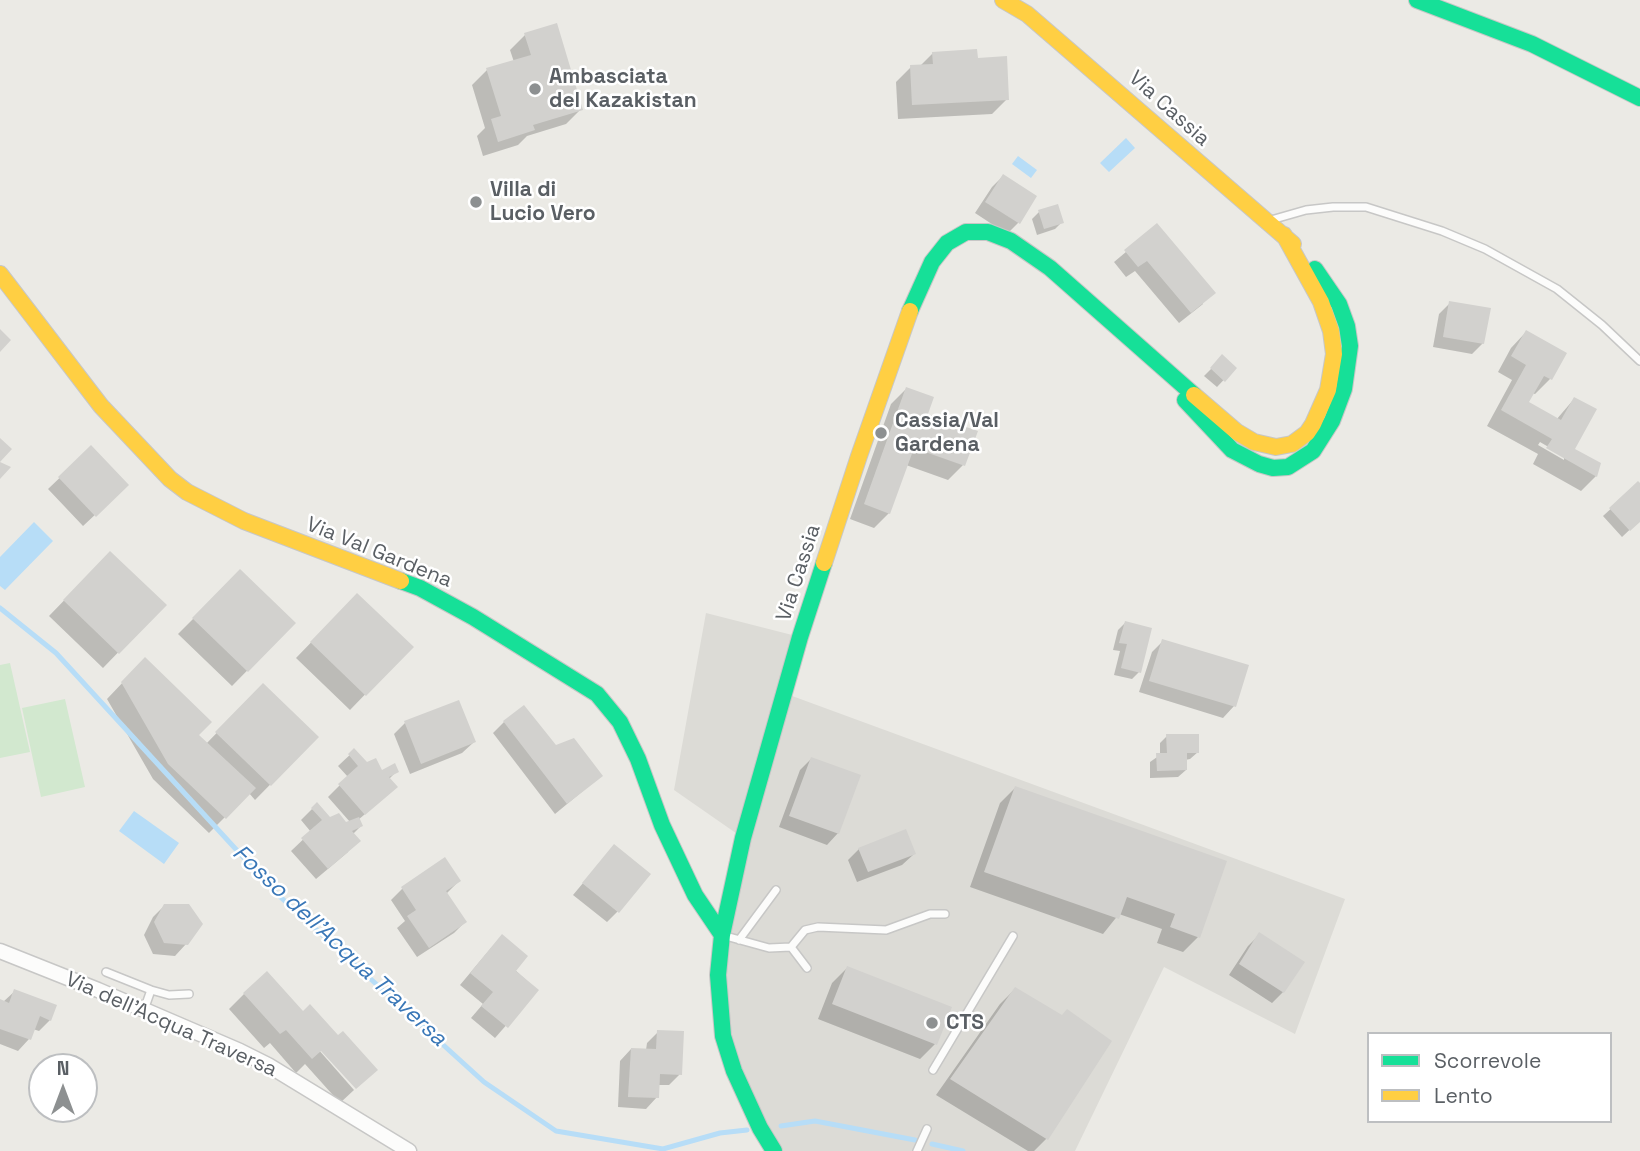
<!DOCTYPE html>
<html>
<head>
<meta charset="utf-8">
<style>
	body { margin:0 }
	#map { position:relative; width:1640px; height:1151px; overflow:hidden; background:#ebeae5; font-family:"Space Grotesk",sans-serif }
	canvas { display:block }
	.legend { position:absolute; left:1367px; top:1032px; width:245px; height:91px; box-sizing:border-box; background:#fff; border:2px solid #bdbfc1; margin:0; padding:9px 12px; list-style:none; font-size:21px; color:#5a5f64 }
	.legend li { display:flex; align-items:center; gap:14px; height:35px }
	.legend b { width:35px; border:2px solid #bdbfc1 }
	.north { position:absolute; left:28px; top:1053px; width:70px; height:70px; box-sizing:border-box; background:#fff; border:2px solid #bdbfc1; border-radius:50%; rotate:0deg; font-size:19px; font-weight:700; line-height:28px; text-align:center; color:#5a5f64 }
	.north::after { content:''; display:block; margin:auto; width:24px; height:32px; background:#8d9091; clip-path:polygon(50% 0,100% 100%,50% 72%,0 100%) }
</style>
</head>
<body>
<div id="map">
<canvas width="1640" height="1151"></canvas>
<ul class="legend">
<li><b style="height:9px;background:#16e098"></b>Scorrevole</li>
<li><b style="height:9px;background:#ffcf43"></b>Lento</li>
</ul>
<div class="north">N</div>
</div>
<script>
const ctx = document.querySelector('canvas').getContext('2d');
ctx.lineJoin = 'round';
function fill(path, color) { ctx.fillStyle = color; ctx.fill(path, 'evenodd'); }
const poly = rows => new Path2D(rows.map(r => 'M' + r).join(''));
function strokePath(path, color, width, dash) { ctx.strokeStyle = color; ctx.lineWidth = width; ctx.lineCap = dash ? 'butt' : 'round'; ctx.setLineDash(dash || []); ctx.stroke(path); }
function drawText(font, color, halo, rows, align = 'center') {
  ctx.font = font + ' "Space Grotesk",sans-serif'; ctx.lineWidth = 5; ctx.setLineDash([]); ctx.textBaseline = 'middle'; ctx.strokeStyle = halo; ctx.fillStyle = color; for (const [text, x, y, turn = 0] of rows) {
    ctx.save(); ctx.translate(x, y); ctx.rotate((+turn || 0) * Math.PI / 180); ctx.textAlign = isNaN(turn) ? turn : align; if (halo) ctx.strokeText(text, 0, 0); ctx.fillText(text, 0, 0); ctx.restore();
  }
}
const industrial = poly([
	[706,613,800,637,784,693,1345,899,1295,1034,1164,967,1075,1151,774,1151,721,1019,743,838,674,790]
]);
const green = poly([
	[10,663,30,752,0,758,0,665],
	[65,699,85,787,41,797,22,708]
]);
const water = poly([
	[1126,138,1135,148,1109,172,1100,163],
	[1018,156,1037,170,1031,178,1012,164],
	[34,522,53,541,5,590,0,586,0,557],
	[134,811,179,843,164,864,119,831]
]);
const shadow = poly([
	[525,35,581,109,566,124,527,136,518,145,483,156,477,136,485,128,472,85,487,70,514,62,510,50],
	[933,53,976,60,1007,99,992,114,898,119,896,82,911,67,920,66],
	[1003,176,1035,197,1018,223,1007,234,975,213,992,187],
	[1039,212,1062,222,1055,229,1037,235,1032,219],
	[1157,226,1203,304,1179,323,1135,271,1126,277,1114,262],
	[1450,303,1483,343,1472,354,1433,347,1439,314],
	[1526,332,1564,354,1550,379,1535,394,1532,393,1526,403,1556,420,1574,399,1572,449,1596,476,1581,491,1533,464,1538,454,1487,426,1512,380,1498,372,1511,348],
	[1540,442,1564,456,1564,460,1538,445],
	[1223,357,1235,368,1217,387,1204,376],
	[906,389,963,465,948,480,906,465,889,513,874,528,850,519,891,404],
	[91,448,127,485,83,526,48,489],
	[1638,484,1640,486,1640,520,1622,537,1603,516],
	[110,553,164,605,103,668,49,616],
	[240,572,294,623,232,686,178,634],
	[357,595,411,647,350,710,296,658],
	[1125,623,1139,672,1132,679,1114,675,1120,651,1113,650,1118,630],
	[1163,641,1234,706,1223,718,1139,692,1152,652],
	[145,659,197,735,206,744,263,685,317,737,255,800,249,793,209,833,153,779,107,699],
	[504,722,555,747,601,776,555,814,493,733],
	[405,723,474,742,462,753,410,774,394,734],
	[1167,736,1198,752,1190,759,1185,760,1186,770,1178,777,1150,778,1150,762,1160,755,1160,743],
	[354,751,366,765,382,772,397,771,389,779,384,798,358,820,361,826,353,834,348,852,316,879,291,851,311,832,301,820,312,809,346,825,350,822,328,797,348,777,338,766],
	[811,759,838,833,827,845,779,827,800,770],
	[1015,788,1225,862,1198,937,1183,952,1157,943,1162,929,1119,914,1103,934,970,887,1000,803],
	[614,846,618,911,607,922,573,895],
	[859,849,914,854,902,865,857,882,848,860],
	[445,860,459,881,446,894,465,922,454,933,417,957,397,928,405,921,391,900,402,889],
	[165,905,186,944,175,956,153,954,144,935,153,917],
	[1259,935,1302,963,1283,992,1272,1003,1229,975,1248,946],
	[491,948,537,990,495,1038,471,1018,483,1004,460,985],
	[847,968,935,1044,920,1059,818,1019,832,983],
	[1015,989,1047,1138,1034,1151,1028,1151,936,1095,1000,1004],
	[15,991,50,1020,39,1031,33,1029,29,1039,18,1051,0,1044,0,1001,3,1002],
	[244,994,303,1013,337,1038,322,1049,318,1049,354,1090,340,1103,305,1064,296,1073,270,1043,264,1048,229,1009],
	[658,1032,680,1074,669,1085,658,1085,657,1097,646,1109,618,1107,620,1061,631,1049,646,1050,647,1043]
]);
const stream = poly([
	[0,608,56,653,276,893,484,1082,556,1131,663,1149,720,1133,747,1130],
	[781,1126,815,1121,915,1140],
	[932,1144,963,1151]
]);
const building = poly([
	[557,23,583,110,533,125,535,130,498,142,491,119,501,116,486,68,531,55,524,33],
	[977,49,978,58,1007,56,1009,100,912,105,910,65,933,64,932,52],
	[1003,174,1037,196,1020,224,985,202],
	[1058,204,1064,223,1044,229,1038,210],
	[1157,223,1216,293,1191,313,1147,261,1138,267,1124,250],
	[1449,301,1491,308,1484,344,1443,337],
	[0,329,11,340,0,352],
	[1526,330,1567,353,1552,380,1544,376,1529,402,1561,420,1574,397,1597,409,1575,449,1601,463,1597,477,1546,448,1552,439,1501,410,1526,365,1511,356],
	[1222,354,1237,368,1225,382,1210,368],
	[906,387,934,397,928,414,978,431,965,466,914,448,890,514,864,504],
	[0,438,12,449,0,462,11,467,0,479],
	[91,445,129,485,96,517,58,477],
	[1638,481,1640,483,1640,522,1630,531,1609,508],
	[110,551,167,605,119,654,63,600],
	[240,569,296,623,248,672,192,618],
	[357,593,414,647,366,696,310,642],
	[1125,621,1152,628,1141,673,1121,668,1127,644,1119,643],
	[1162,639,1249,665,1236,707,1149,681],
	[145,657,212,722,199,735,256,788,226,819,168,764,121,682],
	[263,683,319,737,271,786,215,732],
	[459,700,476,742,421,764,404,721],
	[524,705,556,745,574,738,603,776,567,804,503,721],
	[1166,734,1199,734,1199,753,1187,753,1187,770,1157,771,1156,753,1167,753],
	[354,748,367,762,376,758,382,770,395,763,399,772,389,777,398,787,365,815,338,784,358,766,348,754],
	[811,757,861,775,839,834,789,816],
	[1015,786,1227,861,1200,938,1170,927,1175,914,1127,897,1119,919,984,872],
	[317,802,330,817,339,813,346,822,359,817,363,826,352,831,361,841,328,869,301,838,322,820,311,808],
	[906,829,916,854,868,872,858,848],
	[614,844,651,874,619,913,582,883],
	[445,857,461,881,446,891,467,922,429,948,407,916,416,910,401,887],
	[164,904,189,904,203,924,188,945,164,943,154,922],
	[1259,932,1305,962,1284,993,1239,964],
	[502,934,528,956,516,971,539,990,508,1028,481,1006,493,992,470,973],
	[847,966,952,1007,937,1045,832,1004],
	[267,971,303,1011,310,1004,338,1035,343,1031,378,1070,356,1089,321,1051,312,1059,286,1030,280,1034,243,993],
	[1015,987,1062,1015,1067,1009,1112,1041,1048,1140,950,1079],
	[14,989,57,1005,51,1021,40,1016,31,1040,0,1029,0,999,9,1003],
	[657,1030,684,1031,682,1075,660,1074,659,1098,628,1097,631,1048,656,1049]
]);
const lane = poly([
	[1271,220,1306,210,1333,207,1366,207,1442,231,1485,249,1557,289,1602,325,1640,361],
	[722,935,769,948,791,947,807,968],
	[739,940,776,890],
	[791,947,805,930,818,927,886,930,930,914,945,914],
	[106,972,151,990,169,995,189,994],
	[144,1010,151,990],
	[933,1070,1013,936],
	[917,1151,927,1129]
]);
const street = poly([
	[0,951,98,990,240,1051,268,1065,409,1151]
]);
const fast = poly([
	[1417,0,1532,44,1640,98],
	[910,311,932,262,947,243,966,232,988,232,1011,241,1050,268,1194,395],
	[1185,400,1232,450,1259,464,1273,468,1288,467,1313,451,1332,421,1344,389,1350,346,1347,326,1339,304,1315,269],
	[401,581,420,588,473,617,597,694,620,722,638,759,662,825,695,895,722,935],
	[774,1151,760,1128,734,1071,723,1036,718,975,722,935,743,838,800,637,824,563]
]);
const slow = poly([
	[1003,0,1027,14,1293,244],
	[0,274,101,406,170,479,187,492,244,521,401,581],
	[1194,395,1237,432,1254,442,1276,447,1292,444,1307,433,1313,424,1328,390,1334,354,1331,331,1321,302,1284,235],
	[824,563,859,456,910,311]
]);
const markers = [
	[535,89,7,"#8d9091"],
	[476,202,7,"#8d9091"],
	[881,433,7,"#8d9091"],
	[932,1023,7,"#8d9091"]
];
const poiNames = [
	["Ambasciata",549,77],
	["del Kazakistan",549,101],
	["Villa di",490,190],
	["Lucio Vero",490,214],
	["Cassia/Val",895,421],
	["Gardena",895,445],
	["CTS",946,1023]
];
const streetNames = [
	["Via Cassia",1169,109,42],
	["Via Val Gardena",379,553,22],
	["Via Cassia",799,573,-72],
	["Via dell'Acqua Traversa",171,1025,24]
];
const waterNames = [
	["Fosso dell'Acqua Traversa",339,946,43]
];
fill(industrial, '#dcdbd6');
fill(green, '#d2e8cf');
fill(water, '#b7ddf7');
fill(shadow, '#0003');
strokePath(stream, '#b7ddf7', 5);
fill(building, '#d2d1ce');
strokePath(lane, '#c7c7c6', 10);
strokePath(street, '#c7c7c6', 17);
strokePath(fast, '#c7c7c6', 18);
strokePath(slow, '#c7c7c6', 18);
strokePath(lane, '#fcfcfb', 7);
strokePath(street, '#fcfcfb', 14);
strokePath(fast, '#16e098', 16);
strokePath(slow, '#ffcf43', 16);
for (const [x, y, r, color] of markers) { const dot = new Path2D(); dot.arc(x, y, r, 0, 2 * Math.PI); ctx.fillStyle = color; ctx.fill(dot); strokePath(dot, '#fff', 2.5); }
drawText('bold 21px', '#5a5f64', '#fff', poiNames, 'left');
drawText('21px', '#5a5f64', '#fff', streetNames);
drawText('italic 23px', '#3977b7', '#fff', waterNames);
</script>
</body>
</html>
